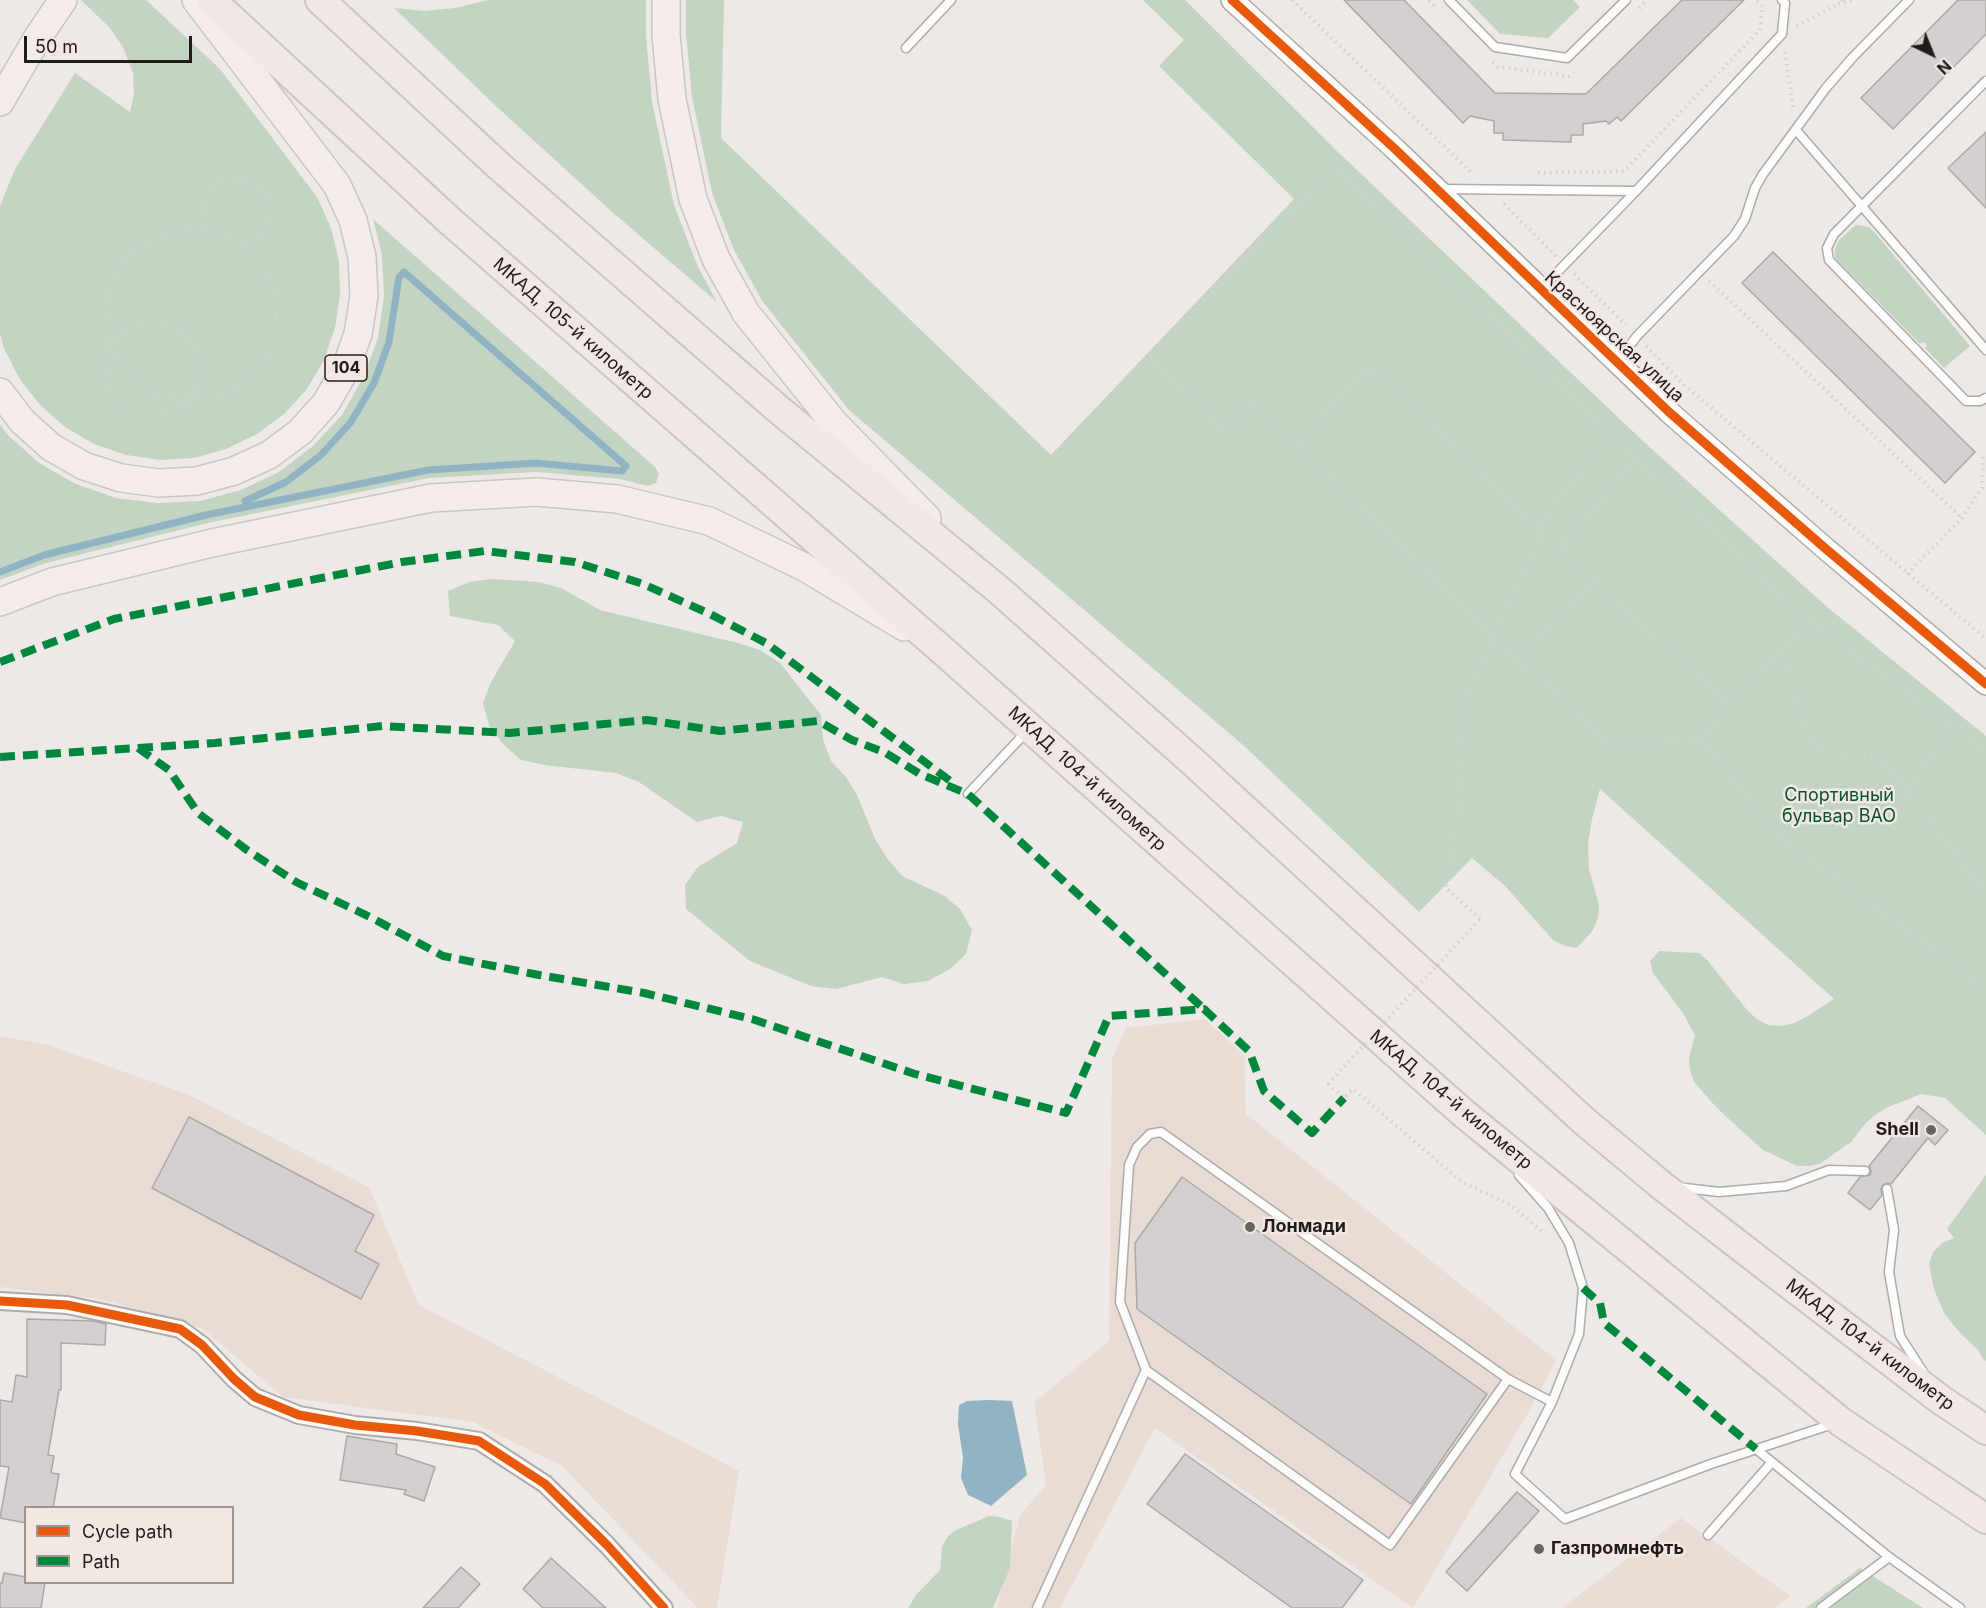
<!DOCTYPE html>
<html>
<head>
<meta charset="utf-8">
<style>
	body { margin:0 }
	#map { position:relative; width:1986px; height:1608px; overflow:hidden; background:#eee9e6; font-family:Inter,sans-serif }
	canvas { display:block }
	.legend { position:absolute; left:24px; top:1506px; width:210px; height:78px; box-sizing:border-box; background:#f2e8e3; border:2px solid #9e9693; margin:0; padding:8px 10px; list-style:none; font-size:18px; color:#201c1a }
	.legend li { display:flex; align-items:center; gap:12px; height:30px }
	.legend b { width:30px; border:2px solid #9e9693 }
	.north { position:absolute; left:1902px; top:24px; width:60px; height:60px; -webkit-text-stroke:4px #f2e8e3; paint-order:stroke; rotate:137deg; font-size:16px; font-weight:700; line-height:24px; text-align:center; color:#201c1a }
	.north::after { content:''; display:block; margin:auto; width:21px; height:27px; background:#201c1a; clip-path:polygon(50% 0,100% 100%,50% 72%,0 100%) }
	.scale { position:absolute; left:24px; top:36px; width:168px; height:27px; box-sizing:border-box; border:3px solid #201c1a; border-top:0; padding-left:8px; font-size:18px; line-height:21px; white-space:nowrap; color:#201c1a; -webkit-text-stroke:4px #f2e8e3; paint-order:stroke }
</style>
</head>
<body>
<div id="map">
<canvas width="1986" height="1608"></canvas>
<ul class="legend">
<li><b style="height:8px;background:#e8590c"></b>Cycle path</li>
<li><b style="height:8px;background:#00873e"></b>Path</li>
</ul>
<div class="north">N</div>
<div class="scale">50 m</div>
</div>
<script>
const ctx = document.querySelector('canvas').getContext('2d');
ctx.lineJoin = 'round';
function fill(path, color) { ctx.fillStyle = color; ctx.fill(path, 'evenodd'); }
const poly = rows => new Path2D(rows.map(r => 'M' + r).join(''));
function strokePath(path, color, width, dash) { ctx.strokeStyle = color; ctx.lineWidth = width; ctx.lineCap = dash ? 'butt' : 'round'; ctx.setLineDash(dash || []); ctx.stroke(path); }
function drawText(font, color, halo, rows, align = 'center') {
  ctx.font = font + ' Inter,sans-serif'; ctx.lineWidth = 5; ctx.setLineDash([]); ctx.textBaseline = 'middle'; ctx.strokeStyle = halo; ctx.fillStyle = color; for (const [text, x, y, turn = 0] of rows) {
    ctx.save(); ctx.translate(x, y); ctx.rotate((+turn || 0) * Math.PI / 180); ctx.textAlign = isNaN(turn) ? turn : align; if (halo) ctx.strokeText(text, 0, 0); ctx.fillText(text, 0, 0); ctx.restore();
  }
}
const built = poly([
	[1204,1019,1245,1055,1246,1114,1556,1360,1528,1413,1413,1608,1155,1428,1060,1608,997,1608,1020,1515,1046,1485,1034,1402,1109,1341,1112,1059,1126,1028],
	[0,1036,48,1045,187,1094,369,1187,419,1305,739,1471,717,1608,698,1608,562,1466,473,1422,283,1397,203,1329,101,1299,0,1287],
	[1681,1518,1790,1596,1774,1608,1562,1608]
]);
const green = poly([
	[81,0,146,0,220,69,317,197,331,228,339,261,340,294,335,328,324,360,307,389,284,414,257,434,226,449,194,458,160,460,126,455,94,444,65,427,40,405,19,378,4,348,0,334,0,206,15,169,75,73,130,112,134,94,133,73,123,47,109,27],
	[488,0,646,0,646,36,652,102,674,205,698,267,717,302,611,211,496,106,394,8,425,11,455,8],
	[686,0,724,0,721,138,1051,455,1294,199,1159,66,1184,40,1143,0,1185,0,1338,152,1643,441,1826,606,1986,736,1986,1135,1945,1098,1921,1094,1886,1108,1875,1115,1866,1123,1851,1142,1821,1163,1810,1166,1797,1166,1763,1150,1744,1133,1717,1108,1694,1082,1690,1070,1689,1058,1695,1035,1683,1013,1653,973,1650,961,1659,951,1699,953,1708,961,1747,1010,1757,1019,1768,1025,1782,1026,1794,1023,1806,1017,1834,999,1600,789,1592,819,1588,843,1589,869,1599,905,1598,918,1593,930,1577,948,1565,946,1553,940,1505,886,1472,858,1419,912,1243,745,849,410,763,302,734,250,712,193,692,97,686,33],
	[1467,0,1573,0,1580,7,1548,38,1500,34],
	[373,219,655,467,659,474,656,483,648,486,620,479,536,472,429,478,208,523,46,563,0,580,0,425,8,435,39,463,76,484,116,498,158,503,200,501,241,490,279,472,313,446,342,415,363,378,378,338,384,296,382,254],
	[1856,225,1869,227,1875,233,1970,346,1944,368,1925,348,1927,345,1924,342,1920,344,1835,258,1835,249,1839,240],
	[492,579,539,582,561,588,600,610,738,643,760,650,780,663,821,715,823,739,831,761,846,777,857,795,875,839,887,858,902,876,943,895,960,909,972,930,966,954,950,969,928,981,904,984,882,977,836,989,811,986,750,961,686,909,685,885,698,867,737,843,743,822,721,816,697,822,639,782,616,773,544,765,521,760,503,744,489,725,483,703,491,682,515,641,498,625,450,616,448,591,469,582],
	[1986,1175,1986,1361,1982,1358,1978,1350,1960,1333,1944,1313,1934,1289,1929,1264,1933,1252,1942,1243,1954,1238,1947,1229],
	[989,1516,1000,1517,1012,1521,1010,1568,993,1608,908,1608,916,1595,940,1570,942,1547,948,1536,956,1530],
	[1860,1568,1923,1608,1806,1608]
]);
const water = poly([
	[989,1400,1012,1401,1027,1475,991,1506,968,1495,961,1478,963,1458,958,1424,959,1405,967,1401]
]);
const stream = poly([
	[0,572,44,555,206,515,428,470,536,463,622,471,626,466,404,272,399,277,389,342,374,383,351,422,321,455,286,482,245,501]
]);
const building = poly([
	[1344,0,1404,0,1495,93,1586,94,1682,0,1744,0,1621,121,1617,117,1609,124,1606,121,1583,124,1583,135,1571,135,1571,142,1503,140,1503,133,1494,133,1494,121,1470,116,1463,123,1344,0],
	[1958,0,1986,0,1986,34,1893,129,1861,98,1958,0],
	[1986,132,1986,208,1948,168,1986,132],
	[1773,252,1975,452,1945,483,1742,283,1773,252],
	[1918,1106,1948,1130,1935,1145,1928,1138,1891,1184,1887,1183,1883,1185,1881,1189,1882,1195,1870,1210,1848,1193,1860,1177,1870,1175,1871,1171,1869,1166,1918,1106],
	[189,1117,374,1215,355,1251,379,1264,361,1299,152,1188,189,1117],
	[1182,1177,1487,1394,1411,1504,1137,1309,1135,1243,1182,1177],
	[27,1319,94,1321,106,1324,105,1345,61,1343,61,1390,59,1390,48,1455,54,1456,51,1473,59,1474,53,1508,26,1508,26,1523,0,1518,9,1467,0,1466,0,1400,12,1402,16,1375,27,1377,27,1319],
	[347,1436,397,1444,396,1454,435,1467,424,1501,404,1494,406,1490,340,1480,347,1436],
	[1185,1454,1363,1580,1342,1608,1292,1608,1147,1504,1185,1454],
	[1517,1492,1539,1511,1467,1591,1446,1572,1517,1492],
	[551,1558,606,1608,543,1608,523,1589,551,1558],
	[461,1567,480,1584,458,1608,423,1608,461,1567],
	[4,1573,26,1577,26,1582,45,1582,41,1608,0,1608,0,1583,2,1583,4,1573]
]);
const path = poly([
	[1292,0,1473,174],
	[1429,0,1436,7],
	[1842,0,1838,4,1852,0],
	[1639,8,1647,0],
	[1797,26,1838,4],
	[1785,52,1793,107],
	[1493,62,1498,67,1569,76,1574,72],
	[1538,173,1624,171,1760,30,1763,7,1756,0],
	[1504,204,1556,256],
	'106 315a85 85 0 1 1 170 0a85 85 0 1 1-170 0Z',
	[209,231,202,215,203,205,206,195,213,186,221,180,232,178,242,178,252,181,261,188,266,197,269,207,269,217,265,227,259,235,250,241,240,244],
	[1574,274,1626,325],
	[1709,281,1962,518],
	'104 369a48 48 0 1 1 96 0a48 48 0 1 1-96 0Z',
	[1646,346,1684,385,1986,639],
	[1296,444,1254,402,1225,430,1150,358,1335,165,1613,437,1810,621,1986,751],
	[1542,531,1369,367,1296,444,1519,661,1611,744,1659,743,1700,738,1777,833,1792,846,1986,988],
	[1907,574,1962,518,1982,488,1983,458,1986,454],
	[1593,582,1730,706],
	[1780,652,1810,734,1817,746,1831,752,1872,758,1893,770,1909,793,1951,725],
	[1519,661,1593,582,1560,547,1637,460],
	[1700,738,1810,621],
	[1909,793,1986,893],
	[1480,919,1446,888,1460,798,1465,699,1556,500,1613,437],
	[1328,1084,1344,1098,1353,1089,1462,1182,1511,1205,1544,1233]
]);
const service = poly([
	[1449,0,1495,47,1567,58,1626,0],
	[906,48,951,0],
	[1986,81,1834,234,1827,248,1829,260,1966,401,1980,401,1986,398],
	[1796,130,1986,350],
	[1442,189,1636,191],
	[1541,289,1636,191,1782,34,1785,3,1782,0],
	[1618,361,1637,336,1734,236,1745,219,1755,188,1763,174,1826,88,1853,57,1909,0],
	[968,794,1027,731],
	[1519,1175,1548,1208,1569,1243,1583,1288,1579,1334,1552,1402,1515,1474,1565,1519,1711,1464,1833,1424],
	[1677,1187,1719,1192,1786,1186,1829,1170,1865,1171],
	[1887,1189,1894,1230,1889,1272,1900,1336,1923,1372],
	[1508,1379,1552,1402],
	[1756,1449,1889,1557,1960,1608],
	[1708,1535,1772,1462],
	[1037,1608,1146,1370,1120,1302,1129,1165,1137,1147,1150,1134,1161,1132,1508,1379,1390,1545,1146,1370],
	[1821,1608,1889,1557]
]);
const minor = poly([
	[0,1301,67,1305,180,1329,202,1345,234,1379,255,1397,299,1415,355,1425,417,1431,479,1441,545,1484,607,1545,664,1608]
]);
const tertiary = poly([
	[1232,0,1395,149,1669,412,1826,549,1986,684]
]);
const primary = poly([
	[666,0,666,35,672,99,693,199,716,259,746,313,834,423,927,518],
	[0,102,38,37,63,0],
	[0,392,22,421,51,447,84,466,121,478,159,483,197,481,234,471,269,455,300,432,326,403,345,370,358,334,364,296,362,257,353,220,337,185,196,0],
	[0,602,52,582,212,543,431,498,536,492,617,499,709,521,804,567,904,627]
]);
const trunk = poly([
	[211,0,450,221,942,650,1462,1112,1841,1422,1986,1519],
	[320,0,499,166,778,409,1000,591,1192,761,1584,1121,1661,1185,1776,1274,1941,1400,1986,1430]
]);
const pathBridge = poly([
	[1328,1084,1480,919]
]);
const quiet = poly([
	[0,662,114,619,402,562,485,551,575,562,643,584,710,614,766,643,953,783],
	[138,748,215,743,383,726,510,733,647,720,720,731,818,721,852,740,884,752,920,774,968,794,1204,1009],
	[0,757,138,748,169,770,198,813,247,850,296,882,370,917,443,956,539,975,644,993,752,1019,915,1074,1066,1113,1109,1016,1204,1009,1249,1051,1264,1091,1312,1133,1344,1098],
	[1583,1288,1600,1303,1604,1323,1756,1449]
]);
const cycleway = poly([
	[1232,0,1395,149,1669,412,1826,549,1986,684],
	[0,1301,67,1305,180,1329,202,1345,234,1379,255,1397,299,1415,355,1425,417,1431,479,1441,545,1484,607,1545,664,1608]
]);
const markers = [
	[1931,1130,6,"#686461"],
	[1250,1227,6,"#686461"],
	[1539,1549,6,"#686461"]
];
const shields = [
	[346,368,42]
];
const shieldNames = [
	["104",346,368]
];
const streetNames = [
	["МКАД, 105-й километр",573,329,41],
	["Красноярская улица",1614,337,43],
	["МКАД, 104-й километр",1087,779,42],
	["МКАД, 104-й километр",1451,1100,40],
	["МКАД, 104-й километр",1870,1345,37]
];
const parkNames = [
	["Спортивный",1839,796],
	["бульвар ВАО",1839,817]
];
const poiNames = [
	["Shell",1919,1130,"right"],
	["Лонмади",1262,1227],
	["Газпромнефть",1551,1549]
];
fill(built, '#e8dcd5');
fill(green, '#c3d4c3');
fill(water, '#90b4c4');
strokePath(stream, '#90b4c4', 7);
fill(building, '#d4d0cf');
strokePath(building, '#aba8a7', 1.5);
strokePath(service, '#afabaa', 11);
strokePath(minor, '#afabaa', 20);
strokePath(tertiary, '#afabaa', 24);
strokePath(primary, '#c8c5c4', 30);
strokePath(trunk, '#c8c5c4', 32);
strokePath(path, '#d3d1d0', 4, [1.5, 4.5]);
strokePath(service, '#fcfcfb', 8);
strokePath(minor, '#fcfcfb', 16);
strokePath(tertiary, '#fcfcfb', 21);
strokePath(primary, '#f3eceb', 27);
strokePath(trunk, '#f0e7e6', 28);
strokePath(pathBridge, '#d3d1d0', 4, [1.5, 4.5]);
strokePath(quiet, '#00873e', 8, [15, 8]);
strokePath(cycleway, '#e8590c', 9);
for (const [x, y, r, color] of markers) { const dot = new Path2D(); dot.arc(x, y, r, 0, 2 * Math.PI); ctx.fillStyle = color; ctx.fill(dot); strokePath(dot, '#f2e8e3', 2); }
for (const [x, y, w] of shields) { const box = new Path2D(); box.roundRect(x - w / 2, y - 13, w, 26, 4.5); ctx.fillStyle = '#f2e8e3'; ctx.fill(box); strokePath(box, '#201c1a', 1.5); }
drawText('bold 16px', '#201c1a', null, shieldNames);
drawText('18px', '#201c1a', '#f2e8e3', streetNames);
drawText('18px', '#095329', '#f2e8e3', parkNames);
drawText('bold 18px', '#201c1a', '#f2e8e3', poiNames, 'left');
</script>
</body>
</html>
